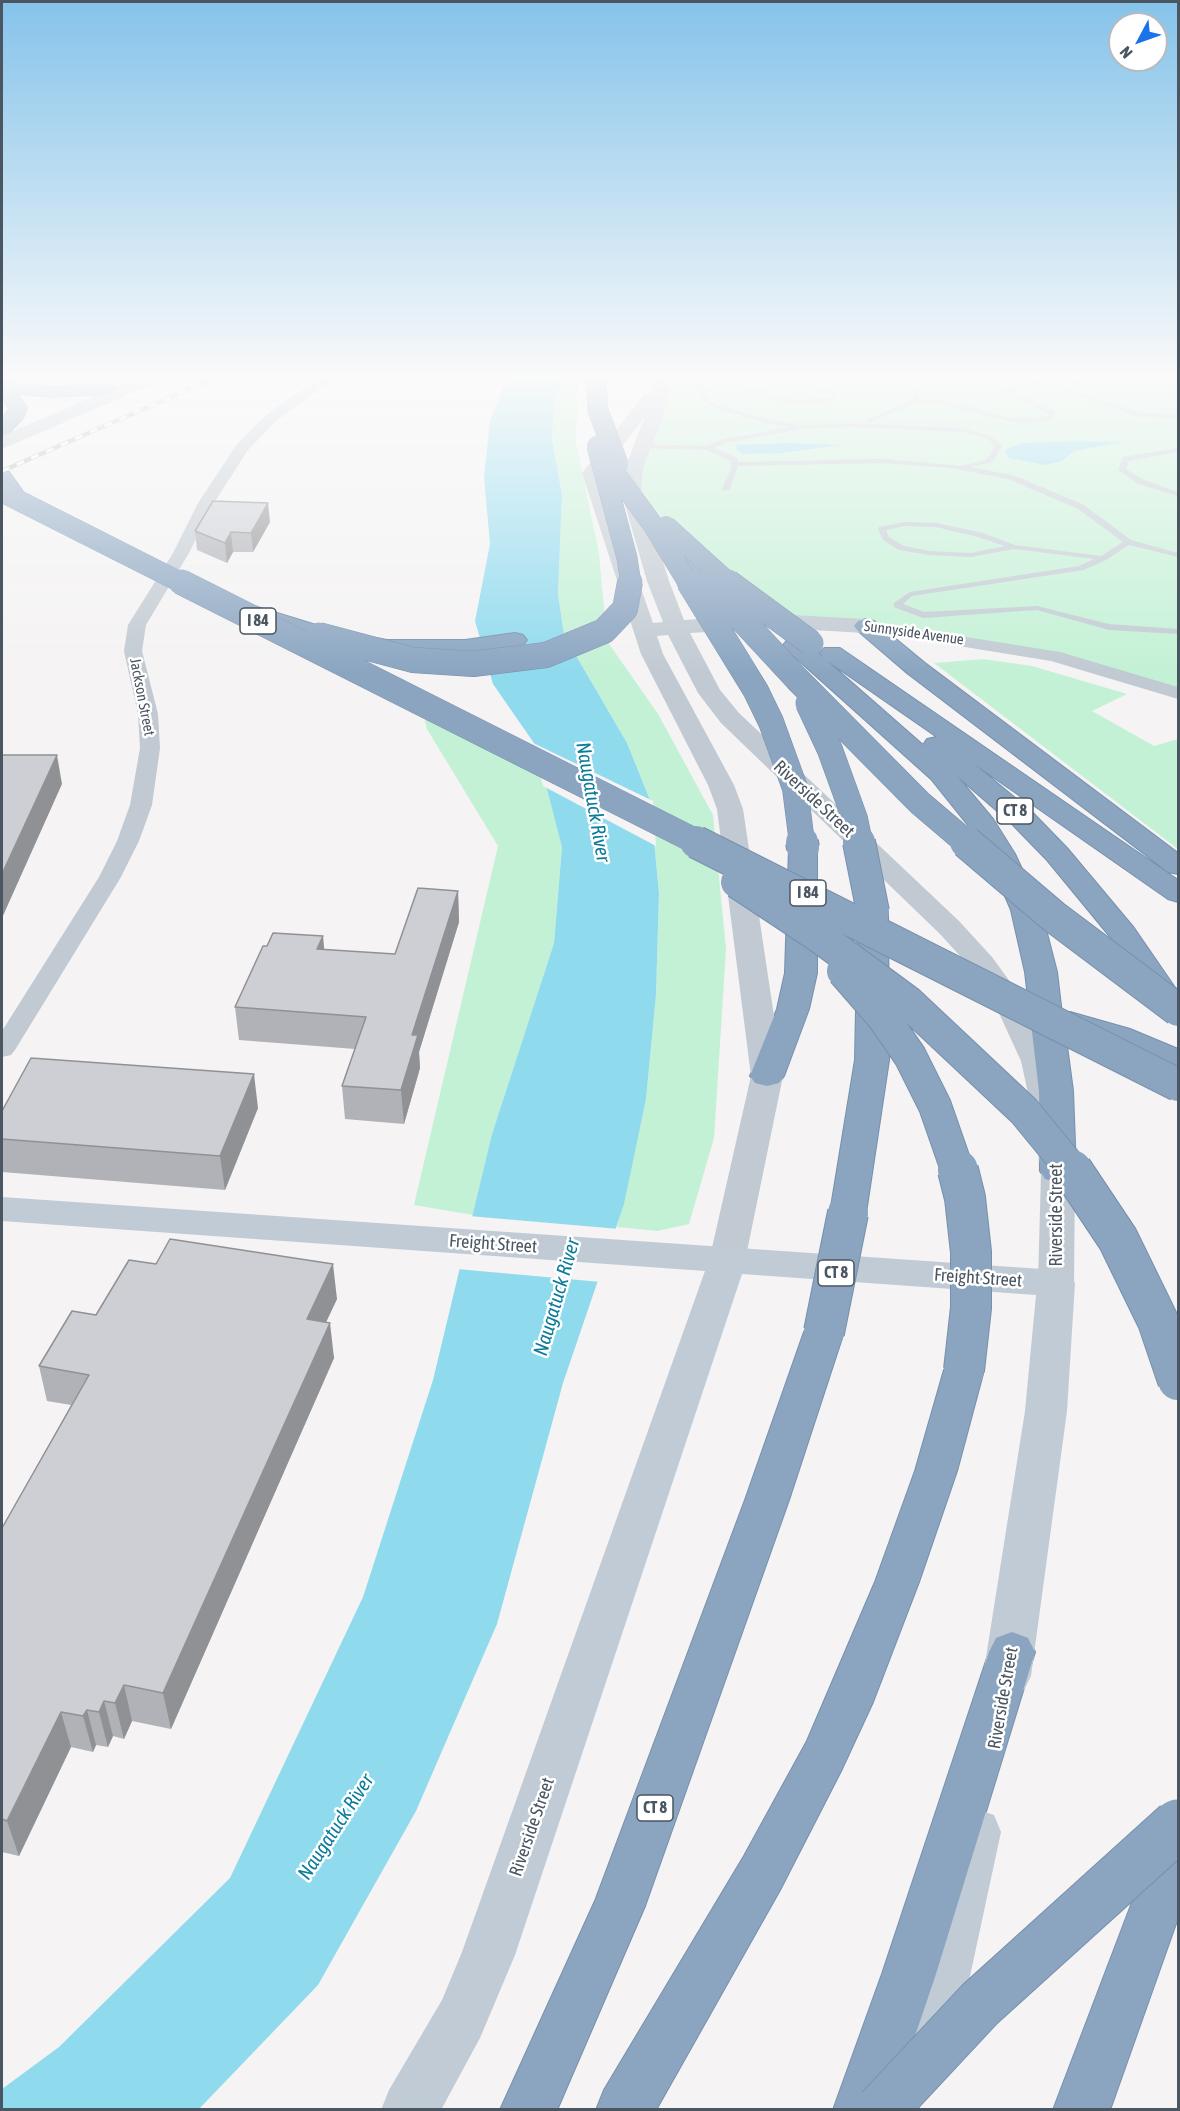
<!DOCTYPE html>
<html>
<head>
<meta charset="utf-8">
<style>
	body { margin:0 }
	#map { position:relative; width:1180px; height:2111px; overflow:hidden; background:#f5f3f3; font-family:"Asap Condensed",sans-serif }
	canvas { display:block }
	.frame { position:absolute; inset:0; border:3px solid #4a5661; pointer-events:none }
	.north { position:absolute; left:1108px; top:12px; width:60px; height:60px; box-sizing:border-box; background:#fff; border:2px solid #b7bbc0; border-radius:50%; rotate:229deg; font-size:16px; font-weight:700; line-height:24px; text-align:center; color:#4a5661 }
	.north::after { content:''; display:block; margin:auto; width:21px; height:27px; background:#1a73e8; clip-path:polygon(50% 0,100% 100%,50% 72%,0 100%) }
</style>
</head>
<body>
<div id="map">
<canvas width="1180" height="2111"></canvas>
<div class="frame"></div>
<div class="north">N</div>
</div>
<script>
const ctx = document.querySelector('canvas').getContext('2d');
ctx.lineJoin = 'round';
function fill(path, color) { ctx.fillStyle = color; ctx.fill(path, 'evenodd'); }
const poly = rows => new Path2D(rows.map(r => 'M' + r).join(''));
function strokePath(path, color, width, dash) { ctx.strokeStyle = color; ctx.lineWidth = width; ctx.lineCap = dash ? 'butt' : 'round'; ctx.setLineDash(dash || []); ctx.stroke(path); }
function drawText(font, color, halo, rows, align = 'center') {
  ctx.font = font + ' "Asap Condensed",sans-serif'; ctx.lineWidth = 5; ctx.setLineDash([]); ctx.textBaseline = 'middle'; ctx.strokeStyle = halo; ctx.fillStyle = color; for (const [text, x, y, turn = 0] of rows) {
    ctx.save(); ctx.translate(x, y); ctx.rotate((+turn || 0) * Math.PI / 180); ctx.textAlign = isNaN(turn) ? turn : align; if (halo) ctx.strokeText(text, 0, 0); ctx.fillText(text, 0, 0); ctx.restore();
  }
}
const green = poly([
	[674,378,1178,378,1178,693,1053,656,809,622,768,604,684,544,649,502,628,471,661,396,674,382],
	[560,381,578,381,576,442,599,553,607,641,658,714,713,815,726,949,714,1138,689,1224,657,1231,617,1227,646,1099,656,995,659,893,650,800,627,743,564,635,558,594,562,492,552,440,554,405],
	[983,659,1032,666,1127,694,1092,711,1154,746,1178,739,1178,849,934,663],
	[420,700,546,777,562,847,554,943,492,1134,473,1215,414,1205,498,846,427,729]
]);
const water = poly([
	[507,378,561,378,554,405,552,440,562,494,558,594,564,635,627,743,650,800,659,893,656,995,646,1099,624,1204,563,1383,497,1624,416,1811,318,1985,199,2109,2,2109,2,2089,59,2047,230,1878,363,1597,433,1380,492,1134,554,943,562,847,536,746,493,684,475,621,490,544,484,477,490,421],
	[1081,441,1123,442,1074,451,1062,461,1045,465,1009,458,1004,450,1023,443],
	[790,443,840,445,782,453,742,454,736,448,737,445]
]);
const pier = poly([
	[529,741,653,801,656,846,543,786,533,747],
	[469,1216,619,1229,601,1282,457,1269]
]);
const service = poly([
	[694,378,700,378,709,400,717,405,766,419,795,424,796,426,853,423,963,428,991,436,1002,446,992,462,970,467,1013,475,1084,505,1131,540,1178,553,1178,557,1129,545,1106,560,1084,570,912,596,903,604,924,612,1037,606,1109,624,1178,629,1178,634,1109,630,1037,610,923,618,894,607,894,603,910,592,1079,566,1094,559,1014,549,971,557,930,555,899,550,883,540,878,529,879,527,905,522,936,523,983,533,1015,545,1101,556,1123,542,1078,509,1008,479,951,468,882,463,738,466,730,489,723,491,722,489,731,468,731,461,707,450,642,448,639,446,642,444,707,446,723,439,791,427,765,423,713,407,703,401,694,378],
	[853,427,963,432,987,438,995,446,986,460,962,466,882,459,738,462,737,458,714,448,725,443,806,428,853,427],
	[905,526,936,527,978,537,1005,546,971,553,930,551,904,546,889,537,886,530,905,526],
	[730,378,736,378,746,388,791,400,830,398,831,395,783,378,792,378,838,394,832,402,791,404,742,390,730,378],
	[889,378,896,378,919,392,920,399,941,400,1011,418,1035,419,1048,416,1049,414,1011,395,1007,390,1015,378,1027,378,1056,386,1059,383,1092,378,1084,383,1060,387,1139,413,1178,414,1178,418,1138,417,1074,394,1020,380,1013,390,1015,393,1055,412,1053,419,1035,423,1011,422,941,404,916,403,871,422,867,422,867,420,914,399,914,394,889,378],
	[1178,448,1178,452,1129,461,1126,469,1144,480,1178,492,1178,496,1138,484,1118,470,1123,457,1178,448]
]);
const minor = poly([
	[319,378,335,378,277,420,248,450,214,503,189,553,146,625,142,651,158,714,160,748,152,805,139,841,121,877,15,1050,11,1055,2,1057,2,1031,99,877,117,841,130,805,140,748,138,714,124,651,128,625,173,553,198,503,237,444,267,414,319,378],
	[866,621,1060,652,1178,687,1178,699,1051,661,860,630,857,626,866,621]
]);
const tertiary = poly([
	[654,378,670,378,668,403,643,468,641,491,669,581,684,620,775,614,866,619,874,621,877,626,874,631,866,633,775,628,690,633,720,690,739,713,959,921,992,957,1022,998,1053,1061,1070,1130,1075,1173,1074,1283,1069,1292,1056,1296,1043,1292,1038,1283,1041,1173,1036,1130,1021,1061,992,998,972,969,939,933,721,723,698,693,668,635,657,636,663,654,734,785,743,809,783,1076,745,1261,740,1270,727,1273,714,1270,709,1261,751,1076,717,809,708,785,641,654,582,473,644,395,651,394,654,378],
	[645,417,625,468,621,491,647,581,663,622,653,623,601,473,645,417]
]);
const secondary = poly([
	[137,378,161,378,158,382,2,449,2,436,137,378],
	[2,1197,1056,1270,1069,1274,1075,1283,1067,1411,1031,1676,1024,1690,1007,1696,990,1690,983,1676,1025,1411,1036,1295,742,1274,515,1955,480,2038,441,2110,381,2110,389,2090,442,2000,462,1952,705,1271,2,1221,2,1197],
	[976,1809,994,1815,1001,1832,952,2060,944,2080,924,2088,904,2080,896,2060,951,1832,958,1815,976,1809]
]);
const motorway = poly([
	[2,382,52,387,111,384,120,389,111,394,52,397,18,394,27,408,23,418,9,433,2,435,2,419,9,408,2,399,2,382],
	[2,470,9,472,27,497,30,501,27,505,13,505,2,489,2,470],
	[654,520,661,522,716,578,719,583,716,588,700,588,647,530,644,526,647,522,654,520],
	[251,605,336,631,387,640,465,640,515,633,523,635,527,640,523,645,515,647,465,654,387,654,324,642,243,617,240,612,243,607,251,605],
	[866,619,874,621,925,663,1178,853,1178,874,1168,872,907,673,858,631,854,626,858,621,866,619],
	[795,638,803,640,823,657,820,653,824,648,840,648,1178,880,1178,902,1168,899,973,763,1032,812,1067,848,1134,928,1178,992,1178,1010,1170,1013,1159,1010,1112,939,1047,860,1012,824,957,776,993,819,1015,854,1041,910,1057,972,1062,1014,1070,1012,1130,1029,1178,1049,1178,1071,1106,1043,1065,1031,1073,1091,1076,1171,1071,1179,1058,1183,1045,1179,1040,1171,1039,1091,1025,972,1011,910,987,854,971,829,931,779,787,650,783,645,787,640,795,638],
	[826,660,937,737,927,739,923,745,826,660],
	[803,840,813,842,817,848,817,973,809,1009,784,1076,779,1083,767,1086,755,1083,750,1076,777,1009,785,973,789,848,793,842,803,840],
	[873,903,884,906,888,912,889,1060,866,1213,861,1222,848,1225,835,1222,830,1213,855,1060,858,912,862,906,873,903],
	[824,1318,838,1322,844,1332,789,1500,645,1906,557,2110,500,2110,595,1901,745,1500,804,1332,810,1322,824,1318],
	[964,1355,978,1360,984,1370,957,1471,919,1582,873,1702,841,1771,780,1890,656,2110,596,2110,604,2090,744,1856,807,1741,875,1582,915,1471,944,1370,950,1360,964,1355],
	[1012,1632,1028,1638,1035,1652,936,1974,890,2110,833,2110,882,1974,989,1652,996,1638,1012,1632],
	[1178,1812,1178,1918,1110,2110,1053,2110,1139,1884,1153,1835,1160,1818,1178,1812]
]);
const rail = poly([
	[2,471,214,378]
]);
const motorwayBridgeFar4 = poly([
	[596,378,598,410,618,464],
	[597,446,627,558,631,584],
	[609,465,653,525,689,584],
	[2,492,184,584],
	[666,526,730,584]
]);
const motorwayBridgeFar3 = poly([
	[181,582,699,843],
	[689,582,756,691,771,722,795,788,802,843],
	[728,582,811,643],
	[708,583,797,679,920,803,967,843],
	[319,635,413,660,473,664,546,655,604,631,625,609,630,582],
	[808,703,830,750,855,819,860,843]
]);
const motorwayBridgeFar2 = poly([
	[696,842,1178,1085],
	[802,842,803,848],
	[859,842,873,912],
	[966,842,1053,916,1178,1010],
	[737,882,820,937,908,1002,1024,1111,1074,1172],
	[843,971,883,1017,910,1056,935,1106,958,1172]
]);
const motorwayBridgeFar1 = poly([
	[958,1170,965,1198,971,1252,971,1308,964,1370],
	[1072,1170,1118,1239,1158,1321,1178,1380],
	[824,1332,848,1213]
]);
const motorwayBridge = poly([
	[881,2110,980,2004,1178,1825]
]);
const wall = poly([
	[270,522,253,552,233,552,227,563,197,550,195,531],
	[458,891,459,922,419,1052,420,1068,404,1124,345,1119,342,1086,355,1049,239,1040,235,1007,267,946,395,954],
	[258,1108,225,1190,2,1172,2,1111],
	[337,1299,326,1322,334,1358,171,1729,132,1721,124,1739,113,1736,108,1747,96,1745,93,1752,71,1747,19,1856,2,1852,2,1528,71,1405,47,1401,39,1366,96,1315]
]);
const shadedWall = poly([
	[268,503,270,522,253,552,251,533],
	[231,532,233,552,227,563,225,543],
	[57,755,62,784,2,918,2,874],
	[458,891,459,922,419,1052,420,1068,404,1124,401,1090,412,1035],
	[323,936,326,968,317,949],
	[254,1074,258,1108,225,1190,220,1156],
	[333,1264,337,1299,311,1354,307,1319],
	[330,1323,334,1358,171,1729,163,1693],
	[124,1685,132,1721,124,1739,115,1703],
	[104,1701,113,1736,108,1747,99,1712],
	[87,1710,96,1745,93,1752,83,1716],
	[61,1712,71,1747,19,1856,7,1821]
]);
const building = poly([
	[213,501,268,503,251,533,231,532,225,543,195,531,213,501],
	[2,755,57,755,2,874,2,755],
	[418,888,458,891,412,1035,418,1035,401,1090,342,1086,366,1017,235,1007,263,946,267,946,273,933,323,936,317,949,395,954,418,888],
	[31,1058,254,1074,220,1156,2,1139,2,1111,31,1058],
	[170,1239,333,1264,307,1319,330,1323,163,1693,124,1685,115,1703,104,1701,99,1712,87,1710,83,1716,61,1712,7,1821,2,1819,2,1528,89,1375,39,1366,72,1311,96,1315,129,1260,156,1264,170,1239]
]);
const farStreetnames = [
	["Sunnyside Avenue",914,633,8],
	["Jackson Street",142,697,79]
];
const shields = [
	[258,621,36],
	[1015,811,36],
	[808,893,36],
	[836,1273,36],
	[655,1808,36]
];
const shieldNames = [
	["I 84",258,621],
	["CT 8",1015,811],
	["I 84",808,893],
	["CT 8",836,1273],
	["CT 8",655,1808]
];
const streetNames = [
	["Riverside Street",814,799,43],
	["Riverside Street",1056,1215,-90],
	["Freight Street",493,1244,4],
	["Freight Street",978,1278,4],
	["Riverside Street",1003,1698,-80],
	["Riverside Street",532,1827,-71]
];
const waterNames = [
	["Naugatuck River",593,802,80],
	["Naugatuck River",557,1297,-74],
	["Naugatuck River",336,1827,-57]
];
fill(green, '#c3f1d5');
fill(water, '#90daee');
fill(pier, '#f5f3f3');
strokePath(motorway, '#7690ad', 2);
fill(service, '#c1cad2');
fill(minor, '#c1cad2');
fill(tertiary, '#c1cad2');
fill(secondary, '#c1cbd6');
fill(motorway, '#8ba5c1');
strokePath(rail, '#b5b8bd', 4.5);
strokePath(rail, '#fff', 3, [8]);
strokePath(motorwayBridgeFar4, '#7690ad', 21, []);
strokePath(motorwayBridgeFar3, '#7690ad', 26, []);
strokePath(motorwayBridgeFar2, '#7690ad', 34, []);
strokePath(motorwayBridgeFar1, '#7690ad', 42, []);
strokePath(motorwayBridge, '#7690ad', 53, []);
strokePath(motorwayBridgeFar4, '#8ba5c1', 20);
strokePath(motorwayBridgeFar3, '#8ba5c1', 25);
strokePath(motorwayBridgeFar2, '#8ba5c1', 32);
strokePath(motorwayBridgeFar1, '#8ba5c1', 40);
strokePath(motorwayBridge, '#8ba5c1', 51);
fill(wall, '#b0b2b7');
fill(shadedWall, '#909195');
fill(building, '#cdcfd5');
strokePath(building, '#909195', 1.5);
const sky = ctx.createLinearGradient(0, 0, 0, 673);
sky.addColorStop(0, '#85c3ea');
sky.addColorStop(0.56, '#fafafa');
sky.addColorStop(1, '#fafafa00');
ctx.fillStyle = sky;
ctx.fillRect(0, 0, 1180, 673);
drawText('15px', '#4a5661', '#fff', farStreetnames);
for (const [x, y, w] of shields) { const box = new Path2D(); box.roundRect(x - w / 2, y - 13, w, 26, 4.5); ctx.fillStyle = '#fff'; ctx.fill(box); strokePath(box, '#4a5661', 1.5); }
drawText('bold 16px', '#4a5661', null, shieldNames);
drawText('18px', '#4a5661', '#fff', streetNames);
drawText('italic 20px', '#0c7c9b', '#fff', waterNames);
</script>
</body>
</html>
